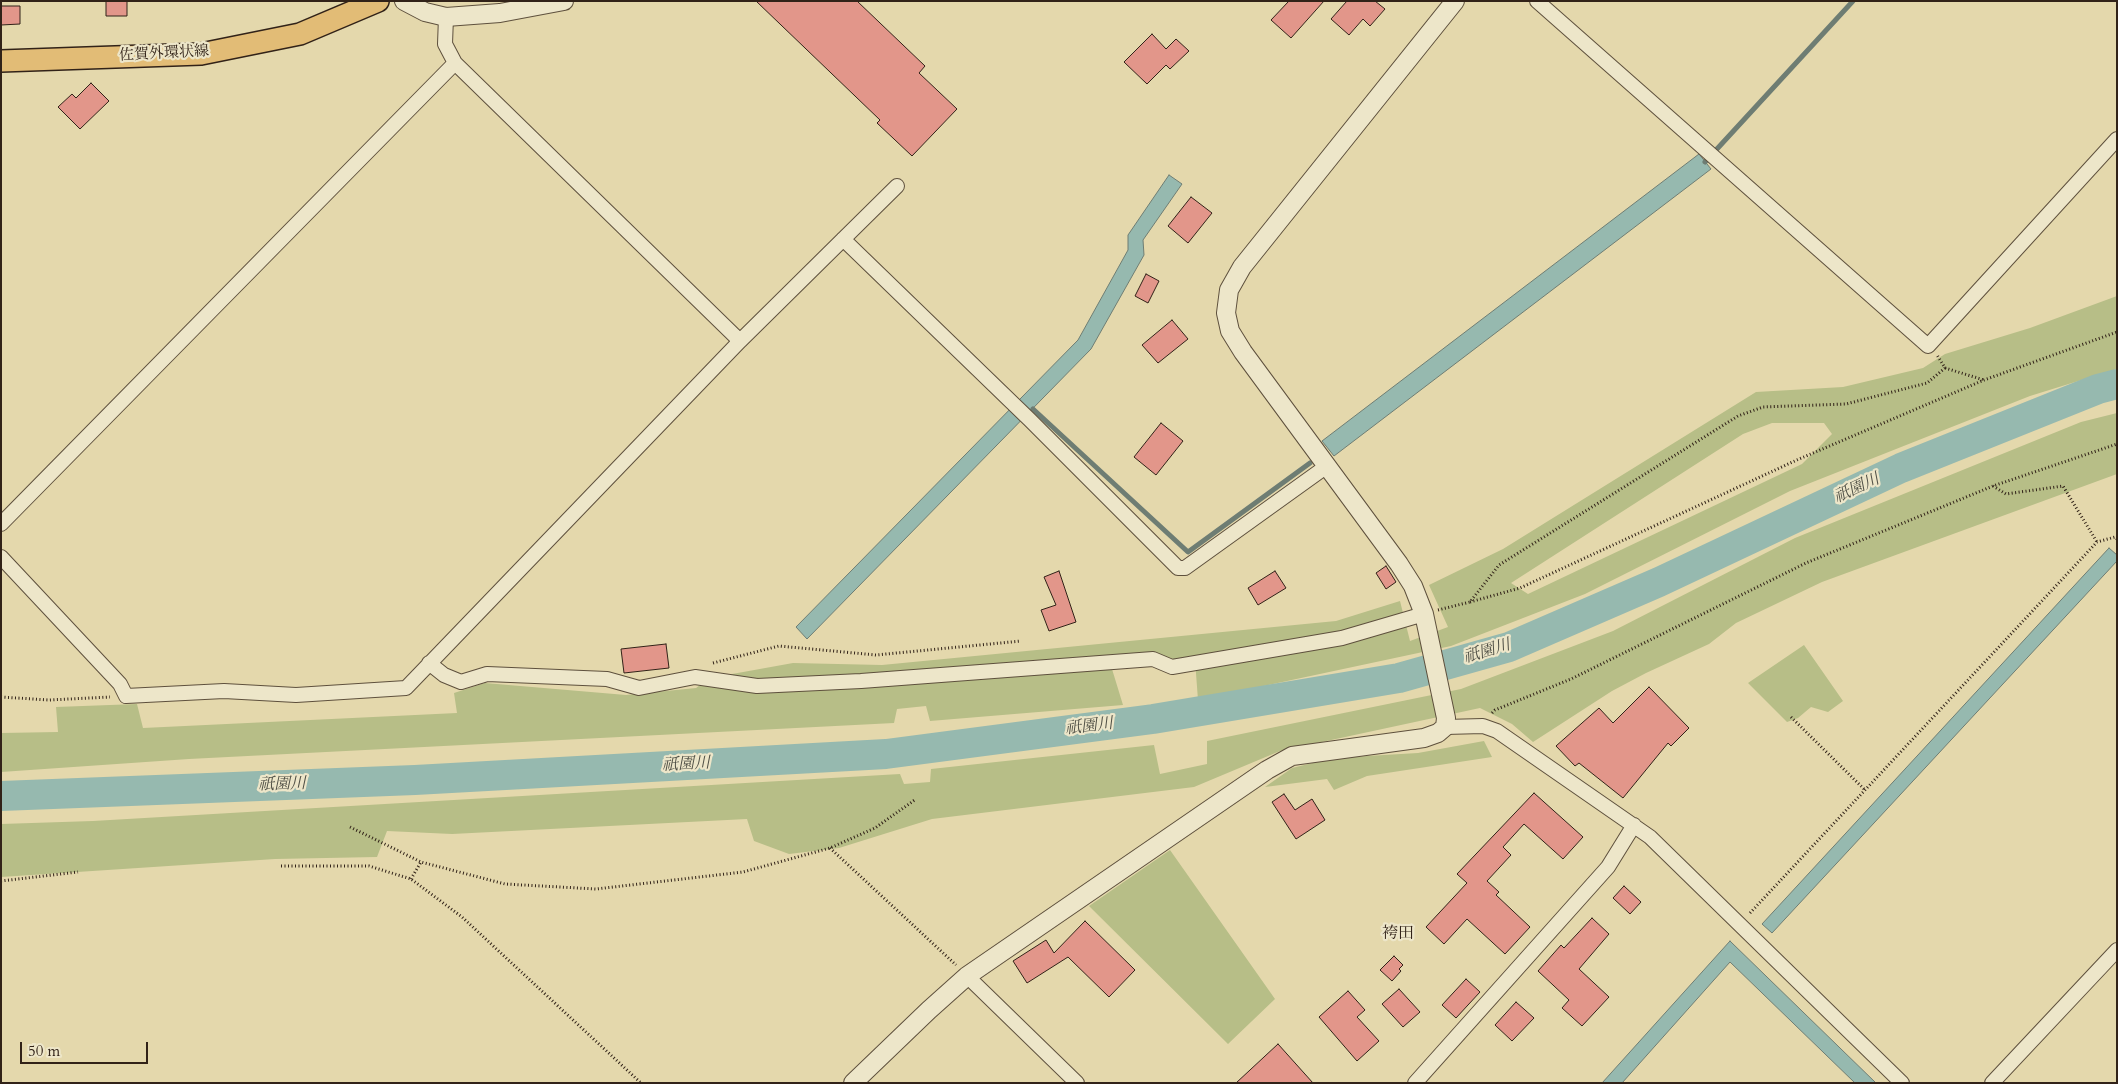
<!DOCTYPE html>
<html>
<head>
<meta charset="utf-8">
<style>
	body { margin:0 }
	#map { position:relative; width:2118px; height:1084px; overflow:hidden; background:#e4d8ac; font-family:Cardo,serif }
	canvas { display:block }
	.frame { position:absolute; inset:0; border:2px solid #312218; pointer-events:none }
	.scale { position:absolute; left:20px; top:1042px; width:128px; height:22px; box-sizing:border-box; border:2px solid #312218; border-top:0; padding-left:6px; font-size:15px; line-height:18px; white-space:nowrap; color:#312218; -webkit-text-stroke:4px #ede6c9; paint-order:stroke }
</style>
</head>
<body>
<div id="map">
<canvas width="2118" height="1084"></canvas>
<div class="frame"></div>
<div class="scale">50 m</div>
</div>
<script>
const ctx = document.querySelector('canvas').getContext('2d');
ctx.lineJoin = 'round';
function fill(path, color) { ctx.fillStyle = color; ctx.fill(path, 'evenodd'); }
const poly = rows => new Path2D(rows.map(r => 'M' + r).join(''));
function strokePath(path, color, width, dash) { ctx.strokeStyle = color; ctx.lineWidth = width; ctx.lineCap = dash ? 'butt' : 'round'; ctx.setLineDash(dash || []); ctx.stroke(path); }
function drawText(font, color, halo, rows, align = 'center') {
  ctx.font = font + ' Cardo,"Noto Serif JP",serif'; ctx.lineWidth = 4.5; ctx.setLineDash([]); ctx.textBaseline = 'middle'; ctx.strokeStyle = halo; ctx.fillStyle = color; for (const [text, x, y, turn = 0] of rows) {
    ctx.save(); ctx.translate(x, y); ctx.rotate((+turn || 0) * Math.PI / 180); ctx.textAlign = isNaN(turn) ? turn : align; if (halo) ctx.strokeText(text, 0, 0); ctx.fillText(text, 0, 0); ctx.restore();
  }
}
const green = poly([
	[2117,296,2117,369,2030,396,1790,491,1585,594,1451,646,1198,700,1195,660,1108,656,1123,705,930,721,926,706,897,709,894,723,189,759,1,772,1,733,58,732,56,707,137,704,143,728,457,713,454,693,485,683,626,695,696,688,710,678,793,663,882,665,1336,621,1400,601,1410,641,1448,627,1429,585,1503,549,1756,392,1843,387,1923,368,1945,354,2030,328],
	[1772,423,1824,423,1832,434,1802,464,1528,594,1511,583,1743,434],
	[2117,413,2117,474,1822,582,1736,623,1709,644,1646,673,1612,691,1533,742,1512,724,1480,708,1280,751,1194,787,932,819,839,848,789,854,754,841,747,819,452,834,387,831,377,857,275,859,1,877,1,824,93,821,900,774,904,784,930,782,931,769,1154,745,1160,774,1207,764,1207,741,1461,689,1613,631,1795,538,2081,422],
	[1804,645,1843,701,1828,712,1811,707,1798,718,1787,722,1748,683],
	[1484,741,1492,757,1367,776,1334,790,1327,779,1265,787,1292,768,1333,758,1418,753],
	[1170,850,1275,999,1228,1044,1089,906]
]);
const water = poly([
	[1699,154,1711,169,1334,456,1322,441,1699,154],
	[1169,175,1182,184,1143,240,1144,255,1091,349,807,639,796,627,1078,340,1128,250,1128,235,1169,175],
	[2109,548,2117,555,2117,561,1772,933,1762,924,2109,548],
	[1730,941,1876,1083,1855,1083,1730,962,1622,1083,1602,1083,1730,941]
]);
const stream = poly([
	[1705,162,1853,1],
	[1033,409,1188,552,1310,463]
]);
const river = poly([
	[1,796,415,780,886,754,1153,719,1399,678,1509,647,1659,582,1901,468,2098,389,2117,384]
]);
const building = poly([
	[106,1,127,1,127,16,106,16,106,1],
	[756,1,857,1,925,66,919,73,957,109,912,156,877,123,880,120,756,1],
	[1289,1,1324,1,1291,38,1271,20,1289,1],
	[1347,1,1375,1,1385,9,1370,26,1363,19,1349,35,1331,19,1347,1],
	[1,6,20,6,20,24,1,25,1,6],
	[1152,34,1166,49,1176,39,1189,51,1170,69,1166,65,1147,84,1124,62,1152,34],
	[91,83,109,101,80,129,58,107,72,94,76,98,91,83],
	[1191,197,1212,213,1188,243,1168,226,1191,197],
	[1146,274,1159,281,1148,303,1135,296,1146,274],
	[1172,320,1188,339,1158,363,1142,345,1172,320],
	[1161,423,1183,441,1156,475,1134,457,1161,423],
	[1386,566,1396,582,1386,589,1376,573,1386,566],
	[1059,571,1076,622,1049,631,1041,610,1056,605,1044,577,1059,571],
	[1275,571,1286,588,1258,605,1248,588,1275,571],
	[666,644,669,668,624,673,621,649,666,644],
	[1649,687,1689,728,1671,746,1668,743,1623,798,1579,763,1575,766,1556,746,1599,708,1613,723,1649,687],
	[1534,793,1583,837,1563,859,1524,824,1503,847,1511,855,1487,881,1499,892,1496,895,1530,927,1505,954,1467,919,1444,944,1426,927,1467,883,1457,874,1534,793],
	[1284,794,1295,810,1312,799,1325,820,1296,839,1272,802,1284,794],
	[1624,886,1641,902,1630,914,1613,898,1624,886],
	[1592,918,1609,934,1579,969,1609,997,1582,1026,1562,1008,1569,1000,1538,971,1561,945,1564,948,1592,918],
	[1085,921,1135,970,1109,997,1068,957,1027,983,1013,961,1046,940,1054,953,1085,921],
	[1394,956,1403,965,1399,969,1401,971,1392,981,1380,970,1394,956],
	[1466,979,1480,992,1456,1018,1442,1005,1466,979],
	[1399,989,1420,1012,1403,1027,1382,1004,1399,989],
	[1348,991,1365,1010,1357,1017,1379,1041,1357,1061,1319,1017,1348,991],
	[1516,1002,1534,1018,1512,1041,1495,1025,1516,1002],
	[1278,1044,1313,1083,1236,1083,1278,1044]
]);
const path = poly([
	[1945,368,1984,380],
	[1993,486,2006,494,2063,486,2097,542],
	[1470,602,1520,588,1799,459,1984,380,2117,332],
	[1438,610,1470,602,1499,565,1738,416,1763,407,1846,404,1927,383,1945,368,1937,355],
	[713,663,779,646,876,655,1021,641],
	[1,697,49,700,110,697],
	[1492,713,1495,710,1571,679,1806,563,1993,486,2117,444],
	[1791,717,1865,790],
	[350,827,421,862,505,884,596,889,743,872,830,848,875,828,916,799],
	[830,848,956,965],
	[281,866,369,866,411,879,462,917,641,1083],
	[411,879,421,862],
	[1,881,78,872],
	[1750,913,2097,542,2115,537,2117,539]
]);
const minor = poly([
	[1537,1,1928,346,2117,139],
	[446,17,445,44,455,63,740,341],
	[843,239,1030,420,1178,568,1185,568,1327,466],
	[1,524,455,63],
	[1,557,120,684,126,696,224,691,296,695,406,688,740,341,897,186],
	[429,663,444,675,461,682,487,674,607,679,639,688,695,677,757,686,861,681,1153,659,1172,667,1342,638,1424,614],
	[1445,727,1483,726,1497,731,1650,837,1902,1083],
	[967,976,1077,1083],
	[1415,1083,1608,867,1634,825],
	[1992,1083,2117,950]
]);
const tertiary = poly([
	[404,1,425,12,446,17,500,13,564,1],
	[853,1083,929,1010,967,976,1267,770,1292,756,1424,738,1438,733,1445,727,1446,718,1424,614,1413,586,1399,564,1243,352,1230,331,1226,313,1229,290,1242,267,1455,1]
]);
const primary = poly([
	[1,61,201,54,300,34,378,1]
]);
const streetNames = [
	["佐賀外環状線",164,54,-3]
];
const waterNames = [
	["祇園川",1857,489,-25],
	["祇園川",1487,652,-17],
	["祇園川",1089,727,-7],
	["祇園川",686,765,-3],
	["祇園川",282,785,-2]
];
const neighbourhoodNames = [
	["袴田",1398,934]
];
fill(green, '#b7be87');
fill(water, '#96b9af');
strokePath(water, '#6e7d73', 1);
strokePath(stream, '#6e7d73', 5);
strokePath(river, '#96b9af', 30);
fill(building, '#e2968a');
strokePath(building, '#312218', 1);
strokePath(minor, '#5e503d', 16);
strokePath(tertiary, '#5e503d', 20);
strokePath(primary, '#312218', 24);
strokePath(path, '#312218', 3, [1, 2.5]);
strokePath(minor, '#ede6c9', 14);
strokePath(tertiary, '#ede6c9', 18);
strokePath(primary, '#e2bc76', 21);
drawText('15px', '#312218', '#ede6c9', streetNames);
drawText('italic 16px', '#4f4f45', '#ede6c9', waterNames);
drawText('16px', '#312218', '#ede6c9', neighbourhoodNames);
</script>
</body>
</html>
